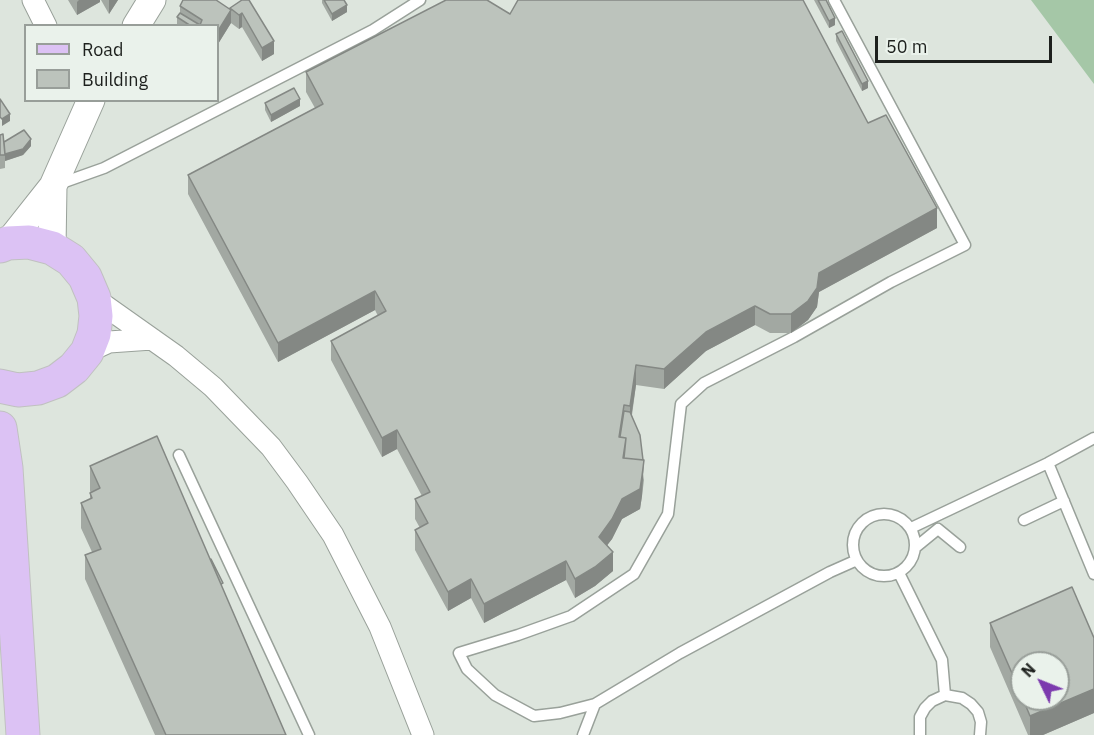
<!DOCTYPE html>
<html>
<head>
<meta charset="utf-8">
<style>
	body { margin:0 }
	#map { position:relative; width:1094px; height:735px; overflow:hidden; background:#dde5dd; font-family:"IBM Plex Sans",sans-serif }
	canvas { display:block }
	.legend { position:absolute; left:24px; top:24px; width:195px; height:78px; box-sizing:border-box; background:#eaf2eb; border:2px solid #989e99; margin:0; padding:8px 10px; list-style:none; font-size:18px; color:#1d201d }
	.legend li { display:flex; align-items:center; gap:12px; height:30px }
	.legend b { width:30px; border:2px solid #989e99 }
	.north { position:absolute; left:1010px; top:651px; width:60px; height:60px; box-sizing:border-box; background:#eaf2eb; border:2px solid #989e99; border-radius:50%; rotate:313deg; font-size:16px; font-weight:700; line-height:24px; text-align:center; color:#1d201d }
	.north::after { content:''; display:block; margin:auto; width:21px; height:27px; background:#7c3aae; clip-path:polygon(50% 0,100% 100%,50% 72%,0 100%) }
	.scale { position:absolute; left:875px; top:36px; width:177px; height:27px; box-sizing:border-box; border:3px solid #1d201d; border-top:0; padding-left:8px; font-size:18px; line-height:21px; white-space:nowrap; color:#1d201d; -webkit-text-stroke:4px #eaf2eb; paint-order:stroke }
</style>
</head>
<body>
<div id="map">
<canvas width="1094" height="735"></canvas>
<ul class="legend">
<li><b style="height:8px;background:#dcc2f4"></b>Road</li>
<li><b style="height:16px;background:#bcc3bc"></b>Building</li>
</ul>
<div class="north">N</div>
<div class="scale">50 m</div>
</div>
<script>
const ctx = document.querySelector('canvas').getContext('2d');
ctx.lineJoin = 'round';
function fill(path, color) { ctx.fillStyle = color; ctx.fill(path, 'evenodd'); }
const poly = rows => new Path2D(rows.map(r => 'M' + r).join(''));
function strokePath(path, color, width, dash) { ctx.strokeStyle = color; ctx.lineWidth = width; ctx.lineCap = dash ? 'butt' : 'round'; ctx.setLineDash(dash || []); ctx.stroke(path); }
const green = poly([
	[1031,0,1094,0,1094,84]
]);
const service = poly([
	[59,184,104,168,373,30,420,0],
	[179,455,309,735],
	[1048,463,1094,574],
	'853 545a31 31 0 1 1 62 0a31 31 0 1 1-62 0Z',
	[1024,520,1064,501],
	[911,528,1048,463,1094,438],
	[916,547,938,529,960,547],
	[899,573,942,660,945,695],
	[595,704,560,713,534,716,495,695,467,669,459,653,518,635,571,616,634,574,668,514,681,404,704,383,794,337,891,282,965,245,834,0],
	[583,735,595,704,680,653,830,572,857,560],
	[920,735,920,717,925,708,932,701,945,695,962,698,971,704,978,712,981,722,980,735]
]);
const minor = poly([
	[33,0,46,26],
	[94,298,176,356,213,387,271,447,297,482,333,535,380,627,423,735],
	[87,352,109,342,152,339]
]);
const tertiary = poly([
	[136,26,152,0],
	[8,243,53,186,91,100],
	[52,248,53,186]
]);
const primary = poly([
	[0,246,8,243,29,242,52,248,71,260,85,277,94,298,96,316,94,334,87,352,74,368,57,381,38,388,18,390,0,386],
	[0,428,6,468,23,735]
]);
const wall = poly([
	[68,0,100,0,100,2,77,15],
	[101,0,118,0,109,14],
	[242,0,274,54,262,61,242,27,239,29,231,23,218,44,218,26,180,26,177,24,177,17,180,13,180,6,230,9],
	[322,0,344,0,347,12,332,21,322,3],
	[814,0,826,0,835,25,829,28],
	[510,14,868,123,937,228,819,292,817,307,808,320,791,333,770,333,755,325,706,351,664,389,636,385,632,415,644,480,642,496,640,509,622,519,612,539,607,545,613,571,595,586,575,598,566,580,484,623,471,598,448,611,415,550,415,530,420,528,415,519,415,499,422,496,397,449,382,457,331,360,331,341,378,316,375,310,278,362,188,194,188,175,315,108,306,92,306,72],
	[836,34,868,88,862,91,836,41],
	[265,103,300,106,271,122,265,110],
	[0,135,4,143,31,146,23,155,5,161,5,168,0,169],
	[90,466,223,589,286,735,155,735,85,579,85,555,92,552,81,528,81,503,90,499,90,493,91,493,90,491],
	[990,623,1094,638,1094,713,1043,735,1028,735,990,647],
	[1022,663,1058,699,1022,699]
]);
const shadedWall = poly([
	[79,0,100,0,100,2,77,15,77,2],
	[109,0,118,0,109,14],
	[347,5,347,12,332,21,332,14],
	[231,10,231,23,218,44,218,31],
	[242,13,242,27,239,29,239,15],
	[835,18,835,25,829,28,829,21],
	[274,41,274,54,262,61,262,48],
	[868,81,868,88,862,91,862,84],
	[300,99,300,106,271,122,271,115],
	[10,114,10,121,2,126,2,119],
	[31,139,31,146,23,155,5,161,5,154],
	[937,208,937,228,819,292,817,307,808,320,791,333,791,314,819,273],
	[375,291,375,310,278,362,278,343],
	[755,306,755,325,706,351,664,389,664,369,706,332],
	[636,365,636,385,630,425,630,406],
	[397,430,397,449,382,457,382,438],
	[644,460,642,496,640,509,622,519,612,539,599,556,599,537,622,499],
	[613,552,613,571,595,586,575,598,575,579],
	[566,561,566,580,484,623,484,604],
	[471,579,471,598,448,611,448,592],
	[1094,689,1094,713,1043,735,1030,735,1030,716]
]);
const building = poly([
	[183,0,216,0,231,10,218,31,218,26,201,26,200,25,202,20,180,6,183,0],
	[242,0,249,0,274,41,262,48,242,13,239,15,230,8,242,0],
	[324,0,344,0,347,5,332,14,324,0],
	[446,0,487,0,510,14,518,0,803,0,868,123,886,115,937,208,819,273,817,288,808,301,791,314,770,314,755,306,706,332,664,369,636,365,630,406,624,405,619,437,626,438,623,458,644,460,642,476,640,489,622,499,612,519,599,537,613,552,595,567,575,579,566,561,484,604,471,579,448,592,415,530,428,523,415,499,430,492,397,430,382,438,331,341,386,311,375,291,278,343,188,175,323,104,306,72,446,0],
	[818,0,826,0,835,18,829,21,818,0],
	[180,13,200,25,200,26,191,26,177,17,180,13],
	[842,31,868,81,862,84,836,34,842,31],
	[294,88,300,99,271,115,265,103,294,88],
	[0,99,10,114,2,119,0,117,0,99],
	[24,130,31,139,23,149,5,154,4,142,24,130],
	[3,134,5,155,0,155,0,135,3,134],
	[624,411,630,412,640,435,643,460,624,458,626,438,620,437,624,411],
	[157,436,286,735,166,735,85,555,101,549,81,503,92,498,90,493,100,488,90,466,157,436],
	[210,559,211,559,223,583,221,584,210,559],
	[1072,587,1094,638,1094,689,1030,716,1023,699,1058,699,1058,663,1022,663,1022,696,990,623,1072,587]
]);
fill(green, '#a5c7a7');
strokePath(service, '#99a19a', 13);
strokePath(minor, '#99a19a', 23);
strokePath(tertiary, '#99a19a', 29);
strokePath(primary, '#c0c1c0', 35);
strokePath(service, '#fff', 10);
strokePath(minor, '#fff', 21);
strokePath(tertiary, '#fff', 27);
strokePath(primary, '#dcc2f4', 33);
fill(wall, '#a2a8a2');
fill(shadedWall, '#848884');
fill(building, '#bcc3bc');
strokePath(building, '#848884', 1.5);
</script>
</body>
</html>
